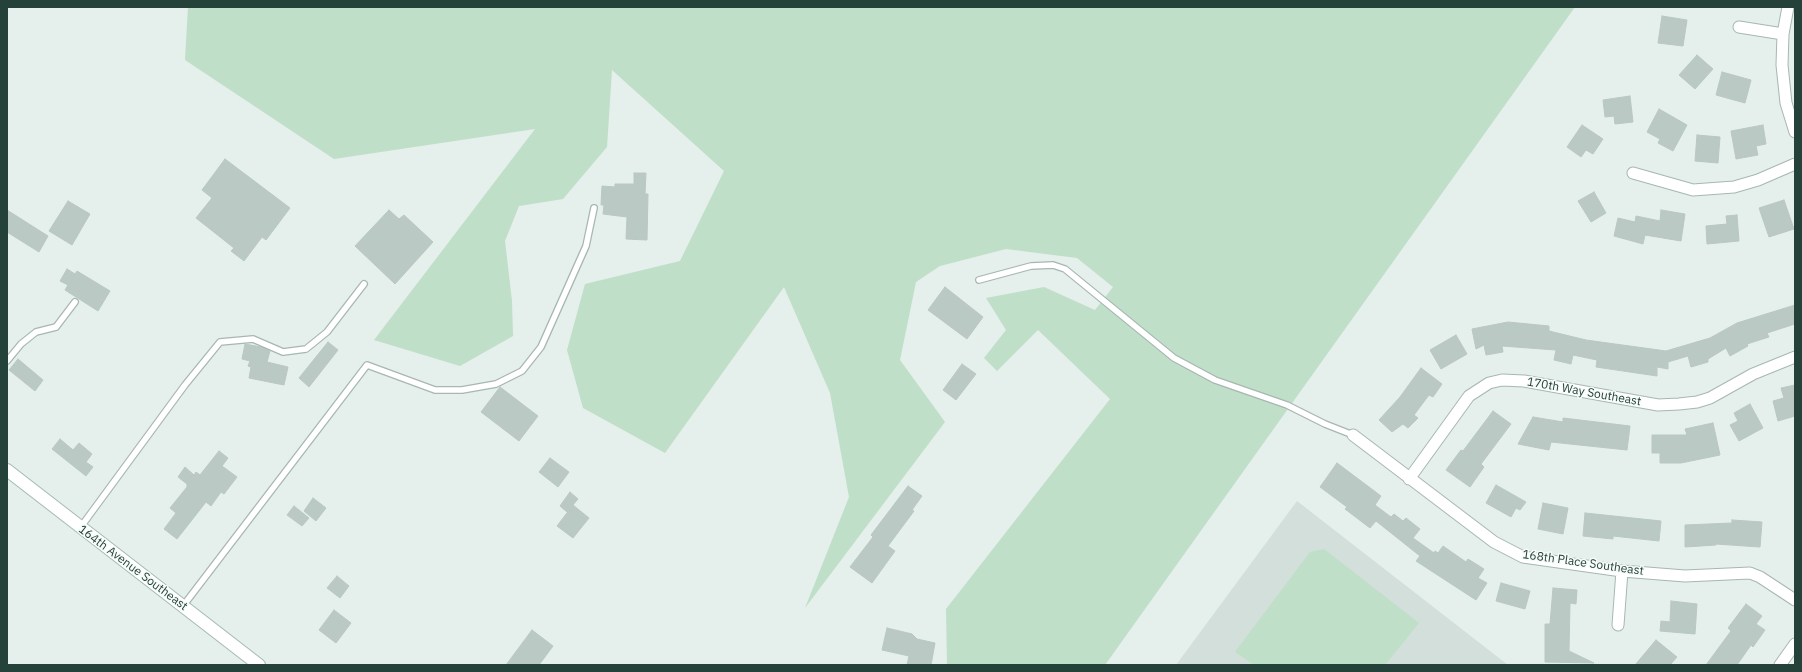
<!DOCTYPE html>
<html>
<head>
<meta charset="utf-8">
<style>
	body { margin:0 }
	#map { position:relative; width:1802px; height:672px; overflow:hidden; background:#e5efeb; font-family:"IBM Plex Sans",sans-serif }
	canvas { display:block }
	.frame { position:absolute; inset:0; border:8px solid #24413a; pointer-events:none }
</style>
</head>
<body>
<div id="map">
<canvas width="1802" height="672"></canvas>
<div class="frame"></div>
</div>
<script>
const ctx = document.querySelector('canvas').getContext('2d');
ctx.lineJoin = 'round';
function fill(path, color) { ctx.fillStyle = color; ctx.fill(path, 'evenodd'); }
const poly = rows => new Path2D(rows.map(r => 'M' + r).join(''));
function strokePath(path, color, width, dash) { ctx.strokeStyle = color; ctx.lineWidth = width; ctx.lineCap = dash ? 'butt' : 'round'; ctx.setLineDash(dash || []); ctx.stroke(path); }
function drawText(font, color, halo, rows, align = 'center') {
  ctx.font = font + ' "IBM Plex Sans",sans-serif'; ctx.lineWidth = 3; ctx.setLineDash([]); ctx.textBaseline = 'middle'; ctx.strokeStyle = halo; ctx.fillStyle = color; for (const [text, x, y, turn = 0] of rows) {
    ctx.save(); ctx.translate(x, y); ctx.rotate((+turn || 0) * Math.PI / 180); ctx.textAlign = isNaN(turn) ? turn : align; if (halo) ctx.strokeText(text, 0, 0); ctx.fillText(text, 0, 0); ctx.restore();
  }
}
const built = poly([
	[1297,501,1508,665,1176,665]
]);
const green = poly([
	[188,7,1575,7,1105,665,947,665,946,609,1110,399,1038,330,997,371,984,358,1006,330,986,298,1044,287,1095,310,1113,287,1077,258,1006,249,940,266,916,282,900,360,945,422,805,608,849,497,830,393,784,287,665,453,583,408,567,350,585,284,680,261,724,171,612,70,607,147,563,199,519,206,505,241,512,301,513,336,460,366,374,340,535,129,334,159,185,60],
	[1324,549,1419,623,1385,665,1254,665,1235,652,1310,552]
]);
const building = poly([
	[1662,16,1687,20,1683,46,1658,43,1662,16],
	[1697,55,1713,69,1695,89,1679,75,1697,55],
	[1722,72,1751,80,1745,103,1716,95,1722,72],
	[1630,96,1633,122,1615,124,1614,116,1605,117,1603,100,1630,96],
	[1659,109,1687,125,1673,151,1658,143,1660,139,1647,132,1659,109],
	[1582,125,1603,139,1593,154,1586,150,1581,157,1567,147,1582,125],
	[1763,125,1766,144,1756,146,1758,155,1736,159,1731,131,1763,125],
	[1697,135,1720,137,1718,163,1695,161,1697,135],
	[225,159,290,208,266,240,262,237,244,261,231,251,234,248,196,218,212,198,202,190,225,159],
	[634,173,646,173,645,194,648,194,647,240,626,239,627,217,603,214,604,205,601,205,602,186,615,187,615,184,634,184,634,173],
	[1594,192,1606,213,1591,222,1578,201,1594,192],
	[1784,200,1794,229,1769,237,1759,208,1784,200],
	[68,201,90,214,72,245,49,231,68,201],
	[7,210,48,236,39,252,7,232,7,210],
	[389,210,399,219,404,215,433,242,395,284,355,246,389,210],
	[1661,210,1685,214,1681,241,1645,235,1643,244,1614,236,1618,218,1635,222,1636,216,1660,221,1661,210],
	[1737,215,1739,241,1707,244,1706,226,1727,224,1726,216,1737,215],
	[67,269,75,274,77,271,110,291,98,311,65,290,68,285,60,281,67,269],
	[945,287,983,317,967,339,928,310,945,287],
	[1795,305,1795,324,1767,333,1769,337,1747,344,1748,346,1730,356,1726,348,1708,359,1708,362,1691,367,1688,356,1668,362,1668,369,1657,367,1657,376,1596,367,1597,360,1573,355,1571,364,1554,360,1556,350,1502,346,1503,352,1486,355,1484,345,1476,349,1472,329,1508,322,1549,326,1549,331,1586,340,1666,351,1710,338,1737,323,1795,305],
	[1456,335,1467,354,1441,369,1430,350,1456,335],
	[328,342,338,350,309,387,299,378,328,342],
	[245,344,261,347,270,351,267,362,288,367,284,385,249,378,251,367,248,366,250,361,242,359,245,344],
	[18,359,43,380,35,391,9,370,18,359],
	[962,364,976,374,956,400,943,390,962,364],
	[1421,368,1442,384,1433,397,1429,395,1414,415,1418,418,1408,428,1403,424,1392,432,1379,420,1400,397,1421,368],
	[1795,385,1795,416,1778,421,1773,401,1784,398,1781,388,1795,385],
	[500,387,538,416,519,441,481,412,500,387],
	[1750,404,1763,428,1739,441,1730,425,1738,421,1734,413,1750,404],
	[1493,411,1511,424,1481,464,1484,467,1470,487,1446,470,1461,450,1463,451,1493,411],
	[1533,417,1563,422,1563,418,1630,426,1627,450,1551,442,1549,450,1518,444,1533,417],
	[1713,423,1720,455,1681,463,1660,463,1660,453,1652,453,1652,435,1687,435,1685,429,1713,423],
	[60,439,73,450,79,443,92,454,86,462,93,467,86,476,52,449,60,439],
	[219,451,228,458,222,466,237,477,224,494,221,492,211,506,206,502,177,539,164,529,176,513,170,508,187,487,187,484,178,477,185,467,194,475,196,472,200,475,219,451],
	[550,458,569,472,558,487,539,472,550,458],
	[1337,463,1381,496,1375,505,1391,517,1394,514,1403,521,1406,518,1420,529,1413,538,1434,553,1435,551,1438,553,1443,546,1466,562,1468,559,1484,569,1478,578,1487,583,1476,600,1416,561,1420,556,1376,521,1370,528,1345,509,1347,507,1320,487,1337,463],
	[1496,485,1526,502,1520,510,1516,508,1511,517,1486,503,1496,485],
	[908,486,922,496,912,510,914,511,888,546,895,551,872,583,850,567,873,537,871,535,908,486],
	[570,492,578,499,567,512,560,506,570,492],
	[313,498,326,508,316,521,304,511,313,498],
	[1543,503,1568,508,1563,534,1538,529,1543,503],
	[573,505,589,518,573,538,557,526,573,505],
	[294,506,309,518,302,526,287,515,294,506],
	[1585,513,1661,521,1659,541,1613,536,1613,539,1583,536,1585,513],
	[1732,520,1762,522,1760,547,1716,544,1716,545,1685,547,1685,525,1732,523,1732,520],
	[337,576,349,586,340,598,327,588,337,576],
	[1501,583,1530,591,1525,609,1496,601,1501,583],
	[1553,588,1577,590,1576,604,1570,603,1569,651,1594,663,1545,662,1545,624,1550,624,1553,588],
	[1671,601,1697,604,1695,634,1660,631,1661,621,1670,622,1671,601],
	[1746,604,1762,616,1756,624,1765,630,1753,647,1751,645,1737,665,1706,665,1731,631,1728,628,1746,604],
	[334,610,351,623,336,643,319,630,334,610],
	[887,628,912,634,917,639,935,643,931,665,907,665,909,656,882,650,887,628],
	[532,630,553,646,539,665,506,665,532,630],
	[1656,640,1677,657,1670,665,1635,665,1656,640]
]);
const lane = poly([
	[979,280,1031,266,1053,265,1065,269,1174,358,1215,380,1287,405,1325,424,1353,435],
	[7,361,21,344,36,332,56,327,75,302],
	[80,528,185,385,220,342,253,339,283,352,306,349,327,332,364,284],
	[183,606,367,365,435,390,462,390,496,384,522,371,541,347,586,246,594,208]
]);
const street = poly([
	[1788,7,1783,34,1782,65,1786,103,1795,132],
	[1739,27,1783,34],
	[1633,173,1693,190,1734,187,1758,180,1795,164],
	[1353,435,1494,542,1523,557,1622,571,1685,576,1750,573,1760,577,1795,600],
	[1409,479,1469,396,1489,383,1502,380,1524,381,1658,405,1679,404,1697,402,1710,398,1753,374,1795,357],
	[1618,625,1622,571],
	[1780,665,1795,644]
]);
const secondary = poly([
	[7,470,259,665]
]);
const streetNames = [
	["170th Way Southeast",1584,392,10],
	["168th Place Southeast",1583,563,8],
	["164th Avenue Southeast",133,568,37]
];
fill(built, '#d3dfda');
fill(green, '#bfdfc8');
fill(building, '#bbc9c4');
strokePath(building, '#b8c8c2', 1);
strokePath(lane, '#a7b7b2', 8);
strokePath(street, '#a7b7b2', 13);
strokePath(secondary, '#a4bab3', 14);
strokePath(lane, '#fff', 5.5);
strokePath(street, '#fff', 11);
strokePath(secondary, '#fff', 12);
drawText('12px', '#24413a', '#f6fbf9', streetNames);
</script>
</body>
</html>
